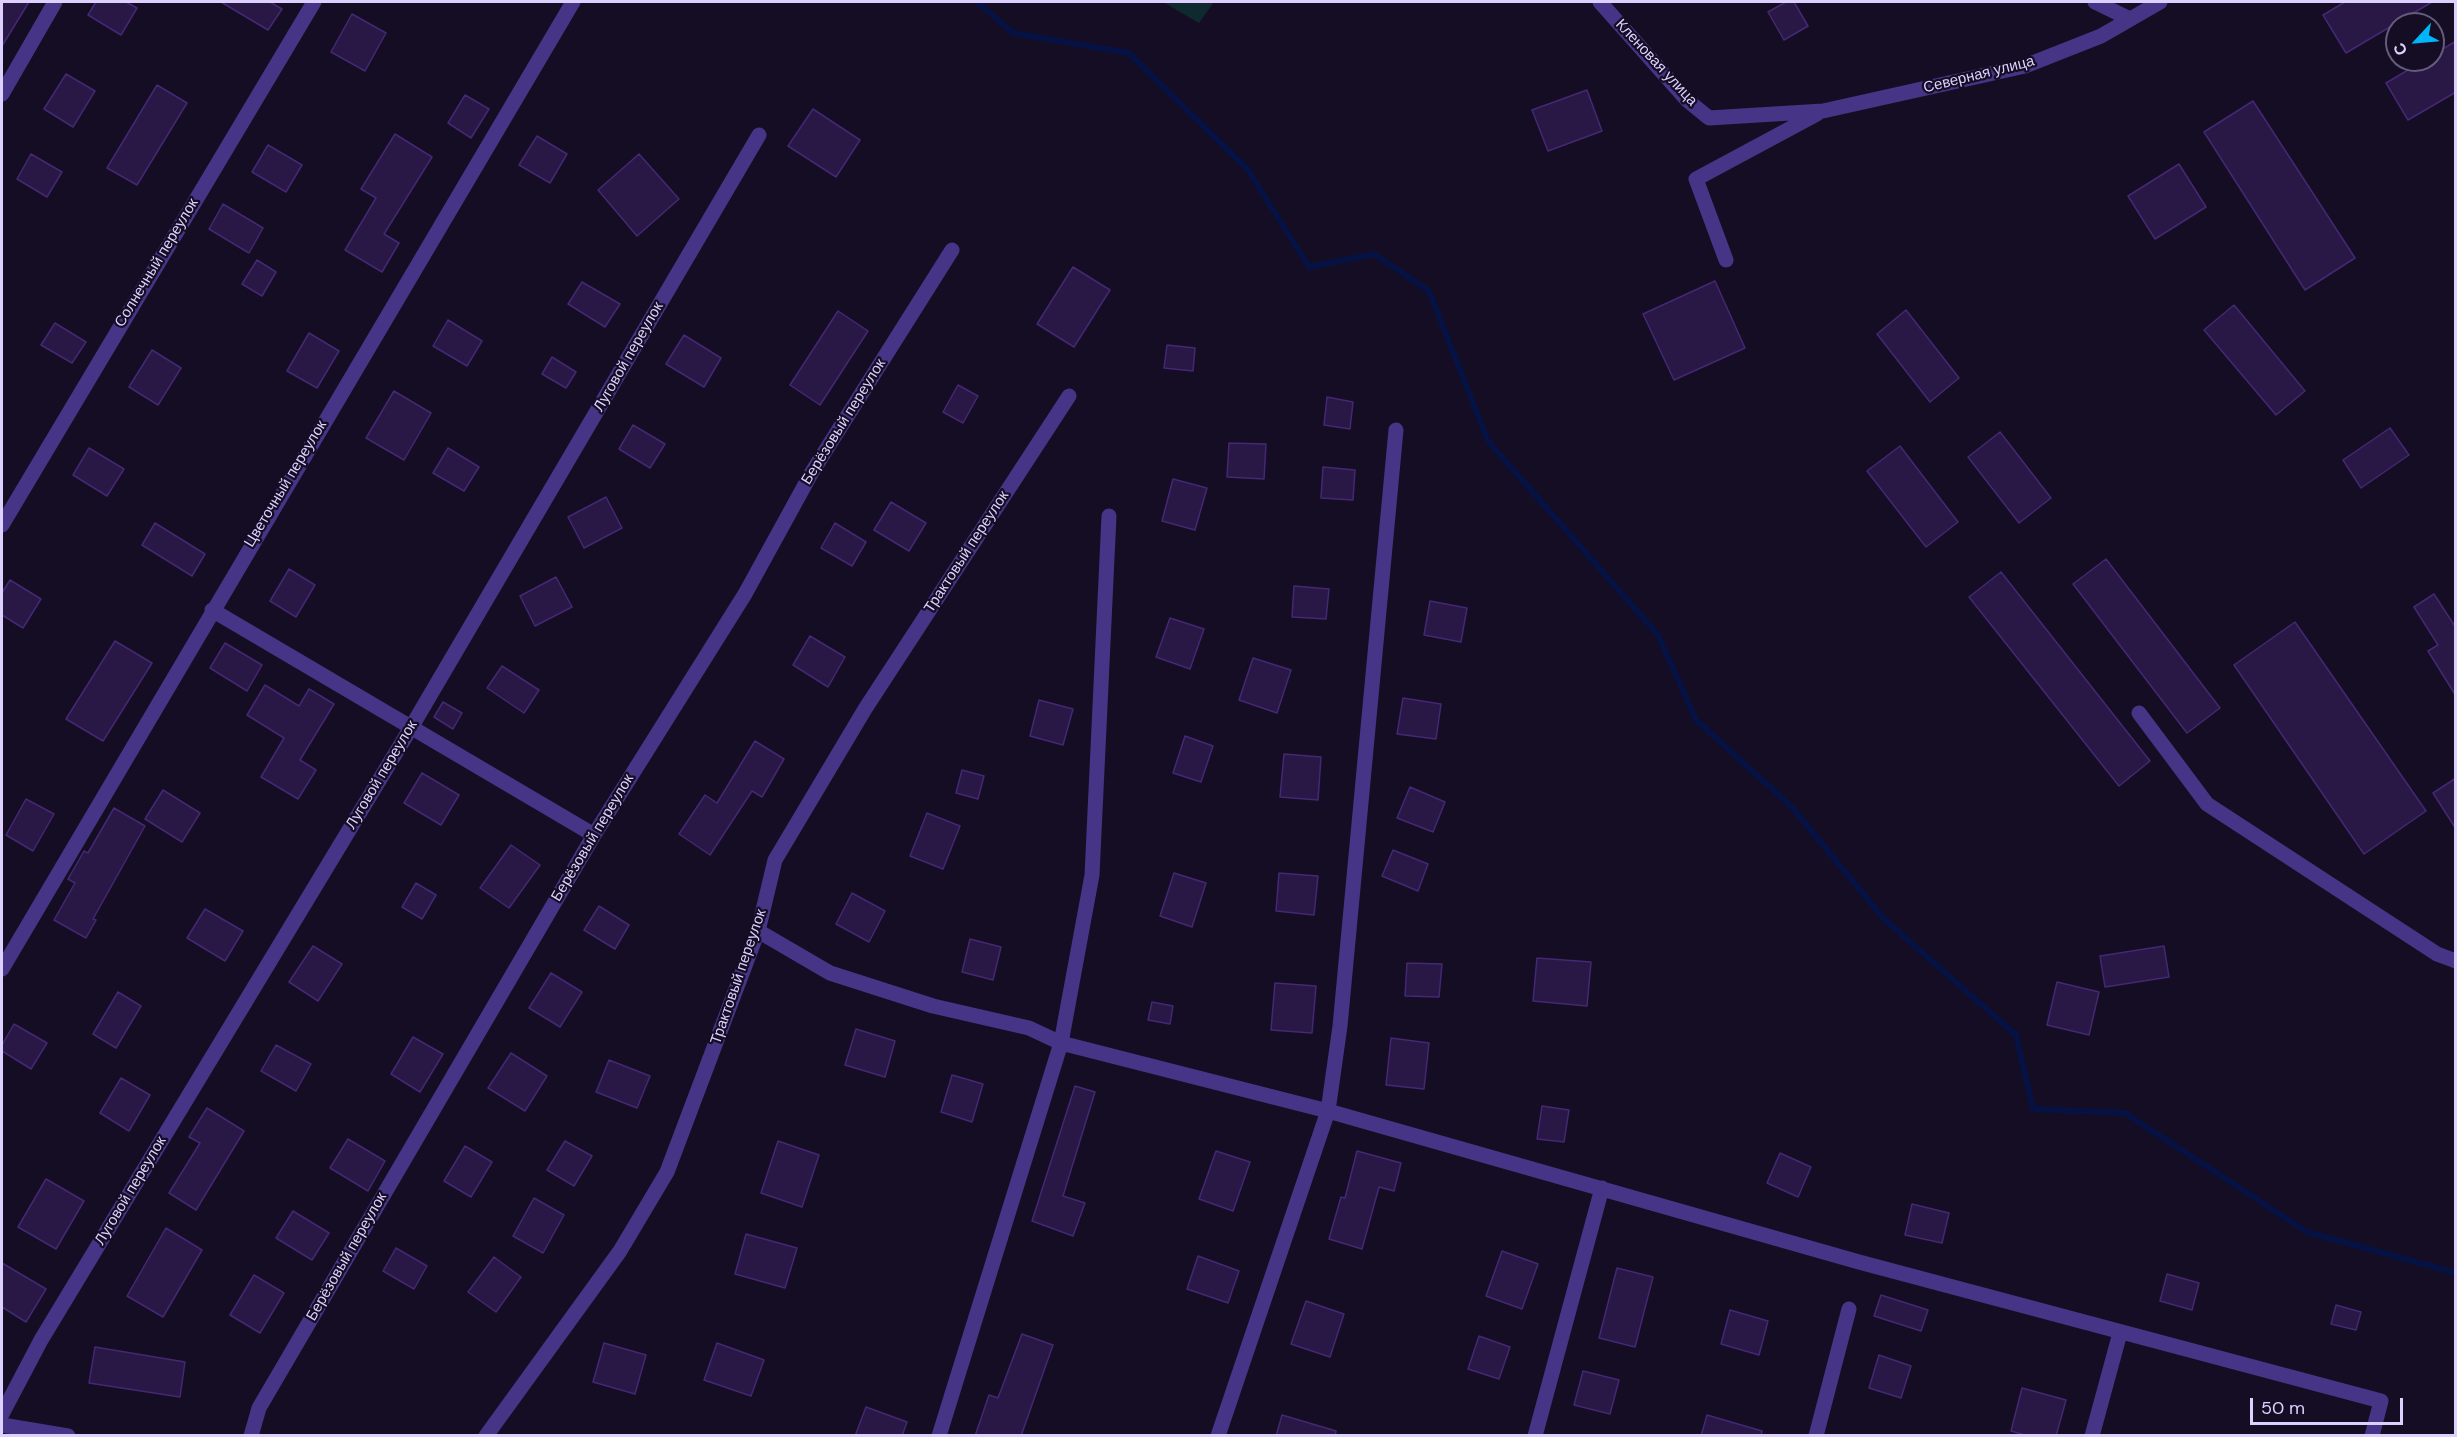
<!DOCTYPE html>
<html>
<head>
<meta charset="utf-8">
<style>
	body { margin:0 }
	#map { position:relative; width:2457px; height:1437px; overflow:hidden; background:#150d24; font-family:"DM Sans",sans-serif }
	canvas { display:block }
	.frame { position:absolute; inset:0; border:3px solid #ddd0ff; pointer-events:none }
	.north { position:absolute; left:2385px; top:12px; width:60px; height:60px; box-sizing:border-box; background:#150d24; border:2px solid #655b7c; border-radius:50%; rotate:244deg; font-size:16px; font-weight:700; line-height:24px; text-align:center; color:#ddd0ff }
	.north::after { content:''; display:block; margin:auto; width:21px; height:27px; background:#00b6fb; clip-path:polygon(50% 0,100% 100%,50% 72%,0 100%) }
	.scale { position:absolute; left:2250px; top:1398px; width:153px; height:27px; box-sizing:border-box; border:3px solid #ddd0ff; border-top:0; padding-left:8px; font-size:18px; line-height:21px; white-space:nowrap; color:#ddd0ff; -webkit-text-stroke:4px #150d24; paint-order:stroke }
</style>
</head>
<body>
<div id="map">
<canvas width="2457" height="1437"></canvas>
<div class="frame"></div>
<div class="north">С</div>
<div class="scale">50 m</div>
</div>
<script>
const ctx = document.querySelector('canvas').getContext('2d');
ctx.lineJoin = 'round';
function fill(path, color) { ctx.fillStyle = color; ctx.fill(path, 'evenodd'); }
const poly = rows => new Path2D(rows.map(r => 'M' + r).join(''));
function strokePath(path, color, width, dash) { ctx.strokeStyle = color; ctx.lineWidth = width; ctx.lineCap = dash ? 'butt' : 'round'; ctx.setLineDash(dash || []); ctx.stroke(path); }
function drawText(font, color, halo, rows, align = 'center') {
  ctx.font = font + ' "DM Sans",sans-serif'; ctx.lineWidth = 4.5; ctx.setLineDash([]); ctx.textBaseline = 'middle'; ctx.strokeStyle = halo; ctx.fillStyle = color; for (const [text, x, y, turn = 0] of rows) {
    ctx.save(); ctx.translate(x, y); ctx.rotate((+turn || 0) * Math.PI / 180); ctx.textAlign = isNaN(turn) ? turn : align; if (halo) ctx.strokeText(text, 0, 0); ctx.fillText(text, 0, 0); ctx.restore();
  }
}
const green = poly([
	[1163,2,1214,2,1199,23]
]);
const stream = poly([
	[977,2,1013,33,1129,53,1248,170,1309,267,1374,254,1429,291,1488,441,1658,635,1696,720,1791,806,1884,919,2016,1035,2033,1109,2125,1113,2307,1232,2456,1273]
]);
const building = poly([
	[2,2,29,2,2,46,2,2],
	[96,2,126,2,137,8,121,35,88,15,96,2],
	[221,2,270,2,282,9,268,30,221,2],
	[1786,2,1794,2,1808,26,1784,40,1768,12,1786,2],
	[2345,2,2432,2,2346,53,2323,15,2345,2],
	[352,14,386,33,365,71,331,52,352,14],
	[2456,41,2456,92,2408,120,2386,83,2425,60,2433,60,2433,55,2456,41],
	[66,74,95,91,73,127,44,109,66,74],
	[157,85,187,103,137,185,107,168,157,85],
	[1587,90,1602,131,1548,151,1532,110,1587,90],
	[465,95,489,109,471,138,448,123,465,95],
	[2253,101,2355,258,2305,290,2204,132,2253,101],
	[813,109,860,140,836,177,788,146,813,109],
	[395,134,432,157,384,234,399,243,382,272,345,250,376,198,361,189,395,134],
	[537,136,567,154,550,183,519,165,537,136],
	[268,145,302,165,286,192,252,172,268,145],
	[31,154,62,172,47,197,17,179,31,154],
	[639,154,679,199,637,236,598,190,639,154],
	[2179,164,2206,207,2155,239,2128,196,2179,164],
	[223,204,263,228,249,253,209,229,223,204],
	[257,260,276,272,262,296,242,284,257,260],
	[1073,267,1110,290,1074,347,1037,324,1073,267],
	[1715,281,1745,348,1674,380,1643,314,1715,281],
	[582,282,620,304,605,327,568,304,582,282],
	[2234,305,2305,391,2276,415,2204,330,2234,305],
	[1906,310,1959,378,1930,402,1877,334,1906,310],
	[838,311,868,331,820,405,790,385,838,311],
	[448,320,482,341,467,366,433,346,448,320],
	[55,323,86,342,72,363,41,345,55,323],
	[309,333,339,351,317,388,287,371,309,333],
	[684,335,721,358,704,387,666,364,684,335],
	[1167,345,1195,348,1193,371,1164,368,1167,345],
	[152,350,181,368,158,405,129,387,152,350],
	[552,357,576,372,566,388,542,374,552,357],
	[958,385,978,396,963,423,943,412,958,385],
	[394,391,431,413,404,460,366,438,394,391],
	[1327,397,1353,402,1350,429,1324,425,1327,397],
	[633,425,665,444,650,468,619,449,633,425],
	[2390,428,2409,455,2361,488,2343,460,2390,428],
	[2000,432,2051,498,2019,523,1968,457,2000,432],
	[1229,443,1266,444,1264,479,1227,477,1229,443],
	[1900,446,1958,522,1926,547,1867,471,1900,446],
	[89,448,124,469,107,496,73,475,89,448],
	[448,448,479,467,464,491,433,473,448,448],
	[1323,467,1355,470,1353,500,1321,498,1323,467],
	[1173,479,1207,488,1195,530,1162,521,1173,479],
	[606,497,622,528,584,548,568,517,606,497],
	[891,502,926,523,909,551,874,530,891,502],
	[155,523,205,554,192,576,142,545,155,523],
	[835,523,866,542,852,566,821,548,835,523],
	[2106,559,2220,708,2187,733,2073,584,2106,559],
	[289,569,315,585,296,617,270,601,289,569],
	[2001,572,2150,761,2119,786,1969,597,2001,572],
	[556,577,572,607,535,626,520,596,556,577],
	[10,580,41,599,23,628,2,615,2,593,10,580],
	[1294,586,1329,589,1326,619,1292,617,1294,586],
	[2434,594,2456,628,2456,696,2428,651,2438,645,2414,607,2434,594],
	[1430,601,1467,608,1461,642,1424,635,1430,601],
	[1170,618,1204,629,1190,669,1156,657,1170,618],
	[2295,622,2426,811,2364,854,2234,665,2295,622],
	[810,636,845,657,828,687,793,665,810,636],
	[115,641,152,663,103,741,66,719,115,641],
	[225,643,262,665,247,691,210,668,225,643],
	[1253,658,1291,670,1277,713,1239,700,1253,658],
	[502,666,539,690,524,713,487,688,502,666],
	[265,685,299,706,309,689,334,704,300,760,316,770,298,799,261,777,284,738,247,715,265,685],
	[1403,698,1441,704,1436,739,1397,734,1403,698],
	[1039,700,1073,709,1063,745,1030,736,1039,700],
	[443,702,462,713,453,729,434,717,443,702],
	[1185,736,1213,746,1201,782,1173,773,1185,736],
	[755,741,784,759,762,797,752,791,710,855,679,834,705,795,717,803,755,741],
	[1284,754,1321,757,1318,800,1280,797,1284,754],
	[962,770,984,776,978,799,956,793,962,770],
	[422,773,459,795,441,825,404,803,422,773],
	[2456,778,2456,829,2433,793,2456,778],
	[1410,787,1445,802,1433,832,1397,818,1410,787],
	[163,790,200,813,182,842,145,819,163,790],
	[26,799,54,814,33,851,6,835,26,799],
	[114,808,145,826,93,919,96,920,86,938,54,920,75,883,68,879,84,851,88,853,114,808],
	[927,813,960,826,943,869,910,856,927,813],
	[511,845,540,865,509,908,480,888,511,845],
	[1393,850,1428,864,1418,891,1382,876,1393,850],
	[1174,873,1206,883,1192,927,1160,916,1174,873],
	[1279,873,1318,876,1314,915,1276,911,1279,873],
	[416,883,436,895,422,919,402,907,416,883],
	[852,893,885,911,869,942,836,924,852,893],
	[599,906,629,925,615,949,584,930,599,906],
	[205,909,243,931,225,961,187,938,205,909],
	[970,939,1001,947,993,980,962,972,970,939],
	[313,946,342,964,318,1001,289,982,313,946],
	[2164,946,2169,977,2105,987,2100,956,2164,946],
	[1537,958,1591,962,1587,1006,1533,1001,1537,958],
	[1407,963,1442,964,1439,997,1405,996,1407,963],
	[551,973,582,992,560,1027,529,1008,551,973],
	[2057,982,2099,992,2089,1035,2047,1025,2057,982],
	[1275,983,1316,986,1312,1033,1271,1030,1275,983],
	[118,992,141,1006,116,1048,93,1034,118,992],
	[1152,1002,1173,1006,1170,1024,1148,1020,1152,1002],
	[14,1024,47,1043,31,1069,2,1051,2,1045,14,1024],
	[856,1029,895,1041,885,1077,845,1065,856,1029],
	[413,1037,443,1054,420,1092,391,1074,413,1037],
	[1391,1038,1429,1043,1424,1089,1386,1085,1391,1038],
	[276,1045,311,1064,296,1091,261,1071,276,1045],
	[511,1053,547,1076,525,1111,488,1088,511,1053],
	[609,1060,650,1076,637,1108,596,1092,609,1060],
	[952,1075,983,1084,972,1122,941,1112,952,1075],
	[121,1078,150,1095,129,1131,100,1113,121,1078],
	[1075,1086,1095,1092,1063,1196,1085,1203,1073,1236,1032,1221,1075,1086],
	[1542,1106,1569,1110,1564,1142,1537,1139,1542,1106],
	[207,1108,244,1131,196,1210,169,1193,200,1143,189,1137,207,1108],
	[348,1139,385,1161,368,1191,330,1168,348,1139],
	[565,1141,592,1156,574,1186,547,1170,565,1141],
	[778,1141,819,1155,802,1207,761,1193,778,1141],
	[465,1146,492,1162,471,1197,444,1181,465,1146],
	[1216,1151,1250,1162,1233,1211,1199,1199,1216,1151],
	[1357,1151,1401,1163,1394,1191,1379,1187,1362,1249,1329,1239,1341,1197,1345,1198,1357,1151],
	[1780,1153,1811,1167,1798,1197,1767,1183,1780,1153],
	[46,1179,84,1201,56,1249,18,1227,46,1179],
	[534,1198,564,1215,543,1253,513,1236,534,1198],
	[1912,1204,1949,1213,1942,1243,1905,1235,1912,1204],
	[293,1211,329,1233,312,1260,276,1238,293,1211],
	[166,1228,202,1250,163,1317,127,1296,166,1228],
	[746,1234,797,1248,785,1288,735,1274,746,1234],
	[396,1248,427,1266,414,1289,383,1271,396,1248],
	[1502,1251,1538,1264,1522,1309,1486,1296,1502,1251],
	[1198,1256,1239,1271,1228,1303,1187,1289,1198,1256],
	[494,1257,521,1277,496,1312,468,1292,494,1257],
	[2,1263,46,1289,26,1322,2,1307,2,1263],
	[1617,1268,1653,1277,1635,1347,1599,1338,1617,1268],
	[2167,1274,2199,1283,2192,1310,2160,1301,2167,1274],
	[254,1275,284,1293,260,1333,230,1315,254,1275],
	[1881,1295,1928,1310,1921,1331,1874,1316,1881,1295],
	[1306,1301,1344,1314,1330,1357,1291,1344,1306,1301],
	[2336,1305,2361,1312,2356,1330,2331,1324,2336,1305],
	[1730,1310,1768,1321,1759,1355,1721,1344,1730,1310],
	[1022,1334,1053,1345,1021,1436,975,1436,989,1395,998,1398,1022,1334],
	[1479,1336,1510,1347,1499,1379,1468,1369,1479,1336],
	[604,1343,646,1355,635,1394,593,1382,604,1343],
	[717,1343,764,1360,751,1396,704,1380,717,1343],
	[95,1347,185,1362,180,1397,89,1383,95,1347],
	[1879,1355,1911,1366,1901,1398,1869,1388,1879,1355],
	[1583,1371,1619,1380,1610,1414,1574,1405,1583,1371],
	[2022,1388,2066,1400,2056,1436,2029,1436,2011,1431,2022,1388],
	[866,1407,907,1422,902,1436,855,1436,866,1407],
	[1282,1415,1336,1431,1335,1436,1276,1436,1282,1415],
	[1707,1415,1762,1431,1761,1436,1701,1436,1707,1415]
]);
const minor = poly([
	[1600,2,1687,100,1709,118,1823,111,2025,66,2101,36,2160,2],
	[2095,2,2130,19],
	[2,94,55,2],
	[1726,260,1696,179,1817,114],
	[2,525,314,2],
	[212,610,594,835],
	[2139,713,2207,804,2437,954,2456,961],
	[758,931,830,973,933,1006,1029,1028,1061,1043,1328,1111,1859,1262,2381,1401,2372,1436],
	[2,969,573,2],
	[2,1414,41,1340,412,726,759,135],
	[2,1425,68,1436],
	[251,1436,259,1408,594,835,745,594,812,472,952,250],
	[486,1436,620,1251,667,1172,758,931,775,860,865,709,1069,396],
	[939,1436,1061,1043,1092,875,1109,516],
	[1218,1436,1328,1111,1340,1026,1396,430],
	[1535,1436,1602,1188],
	[1816,1436,1849,1309],
	[2092,1436,2120,1333]
]);
const streetNames = [
	["Кленовая улица",1656,63,47],
	["Северная улица",1979,75,-14],
	["Солнечный переулок",157,263,-59],
	["Луговой переулок",629,357,-60],
	["Берёзовый переулок",844,422,-58],
	["Цветочный переулок",286,484,-59],
	["Трактовый переулок",967,552,-57],
	["Луговой переулок",382,775,-59],
	["Берёзовый переулок",593,838,-59],
	["Трактовый переулок",739,977,-71],
	["Луговой переулок",131,1191,-59],
	["Берёзовый переулок",347,1257,-60]
];
fill(green, '#0f2a2e');
strokePath(stream, '#061243', 6);
fill(building, '#291746');
strokePath(building, '#442874', 1.5);
strokePath(minor, '#463586', 15);
drawText('15px', '#ddd0ff', '#150d24', streetNames);
</script>
</body>
</html>
